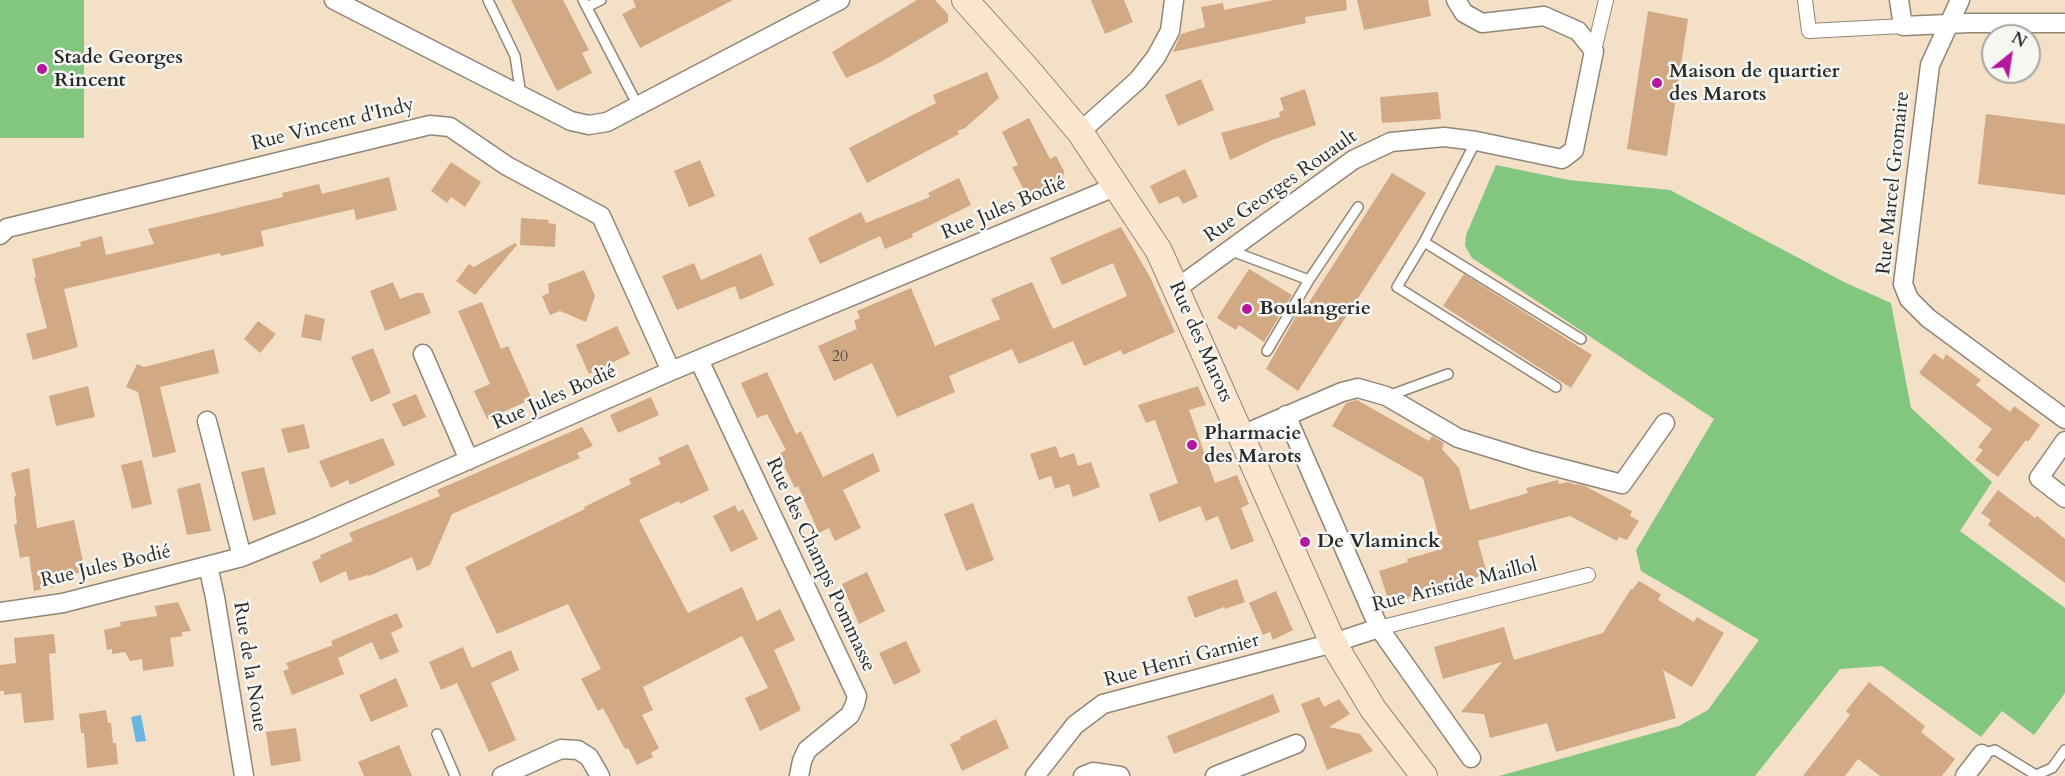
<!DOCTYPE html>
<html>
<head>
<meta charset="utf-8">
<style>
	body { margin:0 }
	#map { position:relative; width:2065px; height:776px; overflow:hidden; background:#f4e0c6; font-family:Cardo,serif }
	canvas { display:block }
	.north { position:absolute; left:1981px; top:24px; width:60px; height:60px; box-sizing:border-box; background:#f6f6f2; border:2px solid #a5a5a2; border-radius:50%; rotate:30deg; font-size:16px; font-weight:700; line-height:24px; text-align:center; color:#2b2b2b }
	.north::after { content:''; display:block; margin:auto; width:21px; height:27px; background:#b5179e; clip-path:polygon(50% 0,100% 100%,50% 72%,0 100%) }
</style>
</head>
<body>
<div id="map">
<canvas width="2065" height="776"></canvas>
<div class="north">N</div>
</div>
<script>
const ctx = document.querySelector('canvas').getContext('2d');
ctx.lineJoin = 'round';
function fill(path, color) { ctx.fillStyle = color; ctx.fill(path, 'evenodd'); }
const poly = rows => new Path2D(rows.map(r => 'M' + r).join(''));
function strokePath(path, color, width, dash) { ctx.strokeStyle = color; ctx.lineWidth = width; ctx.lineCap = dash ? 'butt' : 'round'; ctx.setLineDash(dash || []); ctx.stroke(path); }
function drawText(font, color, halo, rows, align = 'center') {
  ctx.font = font + ' Cardo,serif'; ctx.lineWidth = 5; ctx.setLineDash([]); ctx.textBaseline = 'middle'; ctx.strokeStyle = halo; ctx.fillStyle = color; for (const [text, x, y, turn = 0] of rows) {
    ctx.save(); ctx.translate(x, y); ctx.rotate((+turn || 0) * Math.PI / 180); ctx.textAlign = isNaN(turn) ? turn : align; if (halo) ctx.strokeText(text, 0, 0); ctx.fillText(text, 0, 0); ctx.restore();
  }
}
const green = poly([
	[0,0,84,0,84,138,0,138],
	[1496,165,1569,180,1670,190,1844,282,1891,303,1911,408,1992,482,1960,531,2065,608,2065,693,2034,735,2002,711,1981,737,1882,666,1840,669,1755,776,1499,776,1679,726,1708,710,1759,640,1641,571,1636,550,1714,419,1472,258,1465,246,1466,235]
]);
const water = poly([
	[141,715,146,741,136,742,131,717]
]);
const building = poly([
	[511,0,563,0,589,50,582,53,592,73,557,91],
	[633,0,733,0,640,48,622,14,636,7],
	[917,0,935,0,948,14,948,22,881,62,846,78,832,52],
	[1091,0,1124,0,1133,22,1105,34],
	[1274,0,1346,0,1347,10,1305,17,1306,23,1173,52,1181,34,1205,27,1201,7,1223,3,1224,10],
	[1357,0,1428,0,1431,16,1364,30],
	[1648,11,1688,19,1667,156,1627,149],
	[987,72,999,98,965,128,957,131,959,134,867,183,849,148,936,103,933,95],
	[1201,79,1214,110,1178,126,1165,95],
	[1305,89,1316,125,1272,140,1230,160,1221,133,1280,117,1279,112,1284,110,1280,98],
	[1438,92,1441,119,1382,123,1380,97],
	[1986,114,2065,124,2065,195,1978,184],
	[1029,118,1050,159,1056,156,1064,171,1063,178,1027,196,1012,167,1018,165,1002,132],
	[700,160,715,196,689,207,674,171],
	[451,162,481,182,465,207,451,197,447,203,431,191],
	[1185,169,1198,197,1183,204,1178,196,1159,204,1150,186],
	[1392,173,1426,193,1298,391,1266,369,1304,302,1308,304],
	[389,177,397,210,356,220,354,209,261,231,264,246,221,256,220,253,64,289,78,347,33,360,26,334,47,328,34,278,36,277,32,259,81,246,80,242,102,236,106,255,154,244,148,229,283,197,282,193,319,184,322,194],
	[959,178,971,205,912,234,913,237,885,249,880,236,820,264,808,238,861,212,866,223,930,197,928,193],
	[521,218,549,220,548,223,556,224,555,247,520,245],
	[1121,227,1150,277,1175,332,1123,355,1121,350,1084,366,1073,341,1019,364,1012,349,949,376,955,392,897,417,872,363,834,381,818,346,857,329,854,321,860,318,857,311,911,288,935,346,1000,319,991,299,1032,282,1053,329,1127,296,1113,263,1062,285,1050,258],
	[515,243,517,245,475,295,456,281,469,264,474,267],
	[761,254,774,285,740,300,735,286,677,310,662,276,694,263,701,280],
	[1249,269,1292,295,1264,342,1239,325,1236,330,1217,318],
	[584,270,595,296,586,322,560,311,550,315,542,296,549,293,548,284],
	[1464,274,1592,355,1571,388,1443,306],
	[393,282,400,299,416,293,423,293,431,313,385,331,370,291],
	[482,302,501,349,508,346,532,399,487,419,474,391,490,384,458,311],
	[305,314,325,319,321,341,301,337],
	[258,321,276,334,260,353,244,339],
	[617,326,630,354,589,374,576,345],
	[373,348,391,393,371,402,351,357],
	[214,349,219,373,160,387,176,452,153,458,138,392,126,387,137,364,144,367],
	[1934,353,1943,360,1946,354,1981,380,1976,385,2010,412,2014,406,2040,425,2028,442,2026,440,1998,477,1975,460,1983,450,1978,447,1992,429,1919,373],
	[767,372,796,434,801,431,823,477,873,453,880,471,843,490,861,528,835,541,829,528,819,533,798,486,795,488,778,454,786,450,767,414,757,418,741,383],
	[88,386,95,417,56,426,49,396],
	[1198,386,1206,405,1189,410,1215,483,1237,475,1249,504,1241,508,1254,541,1231,550,1218,516,1206,521,1200,506,1159,522,1149,494,1178,483,1155,420,1146,423,1138,405],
	[416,394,426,417,403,427,392,404],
	[651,397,659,415,618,433,610,415],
	[1357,400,1429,441,1432,436,1444,443,1442,449,1459,468,1470,510,1528,493,1526,488,1558,480,1559,484,1568,482,1576,485,1577,484,1585,486,1632,511,1630,516,1639,521,1627,540,1619,537,1617,541,1570,516,1478,541,1487,574,1389,603,1379,571,1408,562,1407,559,1442,549,1423,478,1332,426,1346,403],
	[304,424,310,448,288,453,281,429],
	[582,427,593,446,577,453,580,458,452,514,430,565,417,571,412,557,369,576,368,575,349,581,346,571,320,583,312,562,321,558,320,555,353,541,349,533,440,496,437,490],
	[383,438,395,465,350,485,348,480,331,488,319,461],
	[688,444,709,490,680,504,679,501,639,520,688,613,742,587,757,621,780,609,795,640,774,650,801,710,760,731,745,698,768,688,742,636,643,687,653,710,642,715,659,748,651,753,653,757,637,765,628,748,625,749,603,708,598,711,581,679,601,669,568,604,497,634,465,567,585,509,584,507,631,484,629,479,661,464,658,458],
	[1056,446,1060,458,1074,453,1078,466,1091,462,1100,487,1073,497,1069,484,1055,489,1051,476,1039,480,1030,454],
	[142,460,152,504,132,509,121,465],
	[264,467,276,514,253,521,241,472],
	[29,468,37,528,74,520,85,571,59,578,60,585,34,591,29,556,20,558,14,525,17,524,14,497,16,496,11,473],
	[200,483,211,531,187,535,177,489],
	[1998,490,2035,518,2037,516,2065,539,2065,583,1988,525,1991,520,1981,513],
	[973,503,994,560,966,571,944,514],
	[735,505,738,512,743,509,758,539,731,552,713,516],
	[867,572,885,611,859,624,842,584],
	[1237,579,1245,602,1225,609,1224,607,1195,618,1187,597],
	[1639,581,1661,594,1658,600,1694,622,1697,617,1724,633,1692,687,1663,670,1676,718,1556,752,1547,723,1490,738,1484,714,1461,712,1502,662,1443,679,1434,647,1504,627,1514,660,1603,633,1631,589,1633,589],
	[1276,591,1293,630,1273,640,1270,632,1263,635,1249,603],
	[178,602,191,631,182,632,182,636,170,638,174,666,143,671,142,659,130,661,125,652,112,654,112,649,107,650,104,630,121,626,120,622,157,616,155,606],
	[397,613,403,627,391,633,399,652,380,660,372,642,338,658,331,641],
	[54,634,56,653,49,654,54,720,24,723,21,693,4,695,4,691,0,691,0,665,16,663,14,638],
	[906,641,921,672,894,685,879,653],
	[333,645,344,674,292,695,283,671,289,669,286,663],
	[463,647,472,668,511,650,519,670,491,683,516,740,489,752,457,683,441,690,429,662],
	[396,678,408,706,371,722,359,695],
	[1869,682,1925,726,1921,732,1955,759,1942,776,1880,776,1858,759,1845,776,1803,776,1850,715,1846,711],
	[1273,694,1280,712,1174,754,1167,736],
	[1319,697,1324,707,1339,699,1350,714,1329,727,1360,734,1373,751,1327,770,1301,704],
	[106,710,108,723,111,723,113,743,116,743,118,764,87,768,84,733,81,733,79,714],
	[996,719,1009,748,962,771,950,744,961,739,960,737],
	[296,728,301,761,271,766,266,732],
	[399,745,412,776,364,776,358,762]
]);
const service = poly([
	[488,0,515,56,521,95],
	[583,0,638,106],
	[587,7,601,0],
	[1476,141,1424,242,1397,287,1556,387],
	[1424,242,1581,339],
	[1229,250,1309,280],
	[1267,351,1309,280,1358,207],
	[1388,396,1448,374],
	[437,734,455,776],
	[1982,754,1995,750,2036,775,2052,768,2065,750]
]);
const pedestrian = poly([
	[1805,0,1809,31,1903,26],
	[1594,51,1606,0],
	[1379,628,1588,575]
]);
const minor = poly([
	[334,0,571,121,589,125,607,122,840,0],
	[1899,0,1903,26,1969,23,2065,23],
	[1960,0,1930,65,1903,284,1909,299,1928,318,2065,419],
	[1080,132,1138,80,1156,57,1170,31,1174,0],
	[0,235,7,228,430,125,450,127,507,166,601,216,671,371],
	[1176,289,1353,160,1391,142,1444,137,1476,141,1562,159,1574,150,1594,51,1578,31,1544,16,1482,23,1464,13,1456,0],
	[423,354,469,460],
	[699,360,857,696,855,704,850,715,807,750,802,761,799,776],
	[1286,415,1379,628,1471,758],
	[207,421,242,557],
	[1242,435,1342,392,1358,388,1386,396,1458,438,1533,461,1622,484,1665,423],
	[2065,441,2039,478,2065,498],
	[208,566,215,597,244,776],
	[0,612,63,603,242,557,311,529,671,371,1117,186],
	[502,776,561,749,578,750,589,757,600,776],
	[1035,776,1075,725,1103,704,1333,643,1379,628],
	[1083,776,1093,772,1120,776],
	[1215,776,1296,744],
	[1965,776,1982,754]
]);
const secondary = poly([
	[965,0,1026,68,1080,132,1159,251,1333,643,1373,709,1424,776]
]);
const markers = [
	[42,69,6,"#b5179e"],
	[1657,83,6,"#b5179e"],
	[1247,309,6,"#b5179e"],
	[1192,445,6,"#b5179e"],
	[1305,542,6,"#b5179e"]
];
const numberNames = [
	["20",840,357]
];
const poiNames = [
	["Stade Georges",54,58],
	["Rincent",54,81],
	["Maison de quartier",1669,72],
	["des Marots",1669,95],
	["Boulangerie",1259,309],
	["Pharmacie",1204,434],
	["des Marots",1204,457],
	["De Vlaminck",1317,542]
];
const streetNames = [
	["Rue Vincent d'Indy",333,125,-14],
	["Rue Marcel Gromaire",1894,183,-84],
	["Rue Georges Rouault",1281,187,-35],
	["Rue Jules Bodié",1004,209,-23],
	["Rue des Marots",1200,342,66],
	["Rue Jules Bodié",555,398,-24],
	["Rue des Champs Pommasse",820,565,65],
	["Rue Jules Bodié",106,567,-13],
	["Rue Aristide Maillol",1455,586,-14],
	["Rue Henri Garnier",1182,661,-15],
	["Rue de la Noue",249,667,81]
];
fill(green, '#82c680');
fill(water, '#69b5e2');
fill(building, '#d1a985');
strokePath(service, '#908678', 12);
strokePath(pedestrian, '#908678', 16);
strokePath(minor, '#908678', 21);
strokePath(secondary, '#908678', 28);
strokePath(service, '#fff', 9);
strokePath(pedestrian, '#fff', 14);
strokePath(minor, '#fff', 18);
strokePath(secondary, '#fce5cf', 26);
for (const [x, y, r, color] of markers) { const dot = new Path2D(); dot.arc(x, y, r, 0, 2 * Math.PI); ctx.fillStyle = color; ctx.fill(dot); strokePath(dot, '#f6f6f2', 2); }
drawText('16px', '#544a42', null, numberNames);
drawText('bold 20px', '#2b2b2b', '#f6f6f2', poiNames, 'left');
drawText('20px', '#2b2b2b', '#f6f6f2', streetNames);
</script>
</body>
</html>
